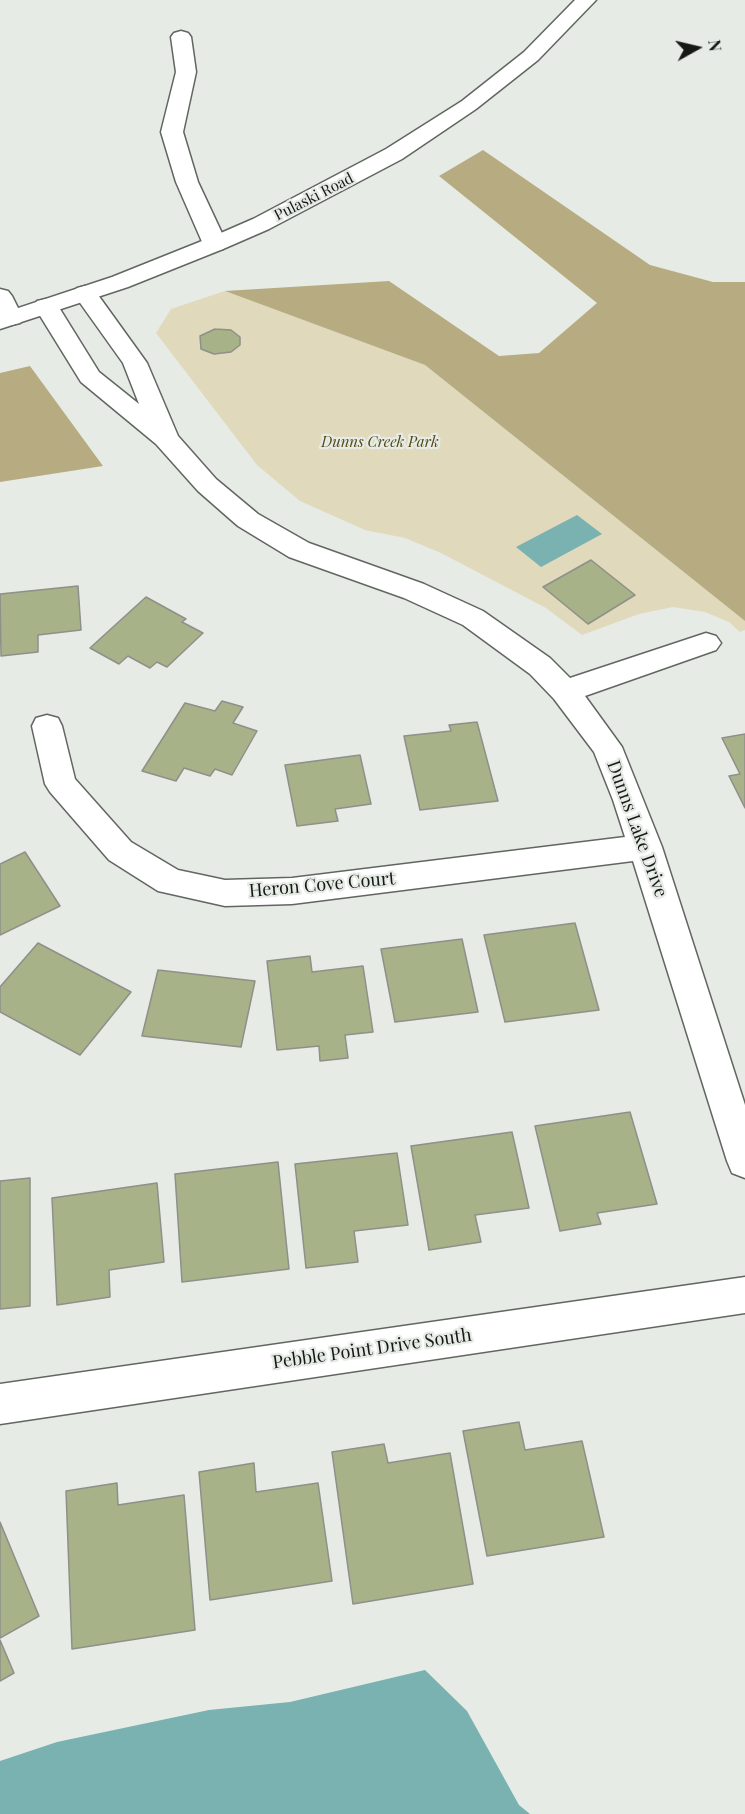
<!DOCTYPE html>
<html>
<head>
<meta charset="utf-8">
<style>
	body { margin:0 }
	#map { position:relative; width:745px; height:1814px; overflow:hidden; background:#e6ebe6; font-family:"Playfair Display",serif }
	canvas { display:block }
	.north { position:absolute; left:667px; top:18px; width:60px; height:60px; -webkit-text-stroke:4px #e6ebe6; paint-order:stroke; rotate:82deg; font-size:16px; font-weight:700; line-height:24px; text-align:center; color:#161816 }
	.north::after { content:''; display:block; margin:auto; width:21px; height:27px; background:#161816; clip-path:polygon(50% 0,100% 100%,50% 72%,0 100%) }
</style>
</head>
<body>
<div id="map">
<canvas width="745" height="1814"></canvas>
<div class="north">N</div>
</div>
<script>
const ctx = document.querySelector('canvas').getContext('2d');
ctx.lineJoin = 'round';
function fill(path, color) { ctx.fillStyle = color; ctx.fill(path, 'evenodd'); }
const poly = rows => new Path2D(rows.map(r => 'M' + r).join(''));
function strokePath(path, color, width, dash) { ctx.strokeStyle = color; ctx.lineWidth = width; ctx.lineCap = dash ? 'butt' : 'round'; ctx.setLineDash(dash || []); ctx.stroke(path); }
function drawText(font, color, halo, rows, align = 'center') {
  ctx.font = font + ' "Playfair Display",serif'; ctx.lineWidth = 4.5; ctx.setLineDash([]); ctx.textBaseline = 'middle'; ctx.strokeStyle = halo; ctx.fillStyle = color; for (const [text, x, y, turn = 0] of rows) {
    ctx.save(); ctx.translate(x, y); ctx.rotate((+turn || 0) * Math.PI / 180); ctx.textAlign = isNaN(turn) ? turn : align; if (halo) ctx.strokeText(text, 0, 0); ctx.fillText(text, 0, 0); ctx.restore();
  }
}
const green = poly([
	[225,291,425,365,745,621,745,630,740,632,729,622,705,612,673,607,639,614,582,635,546,608,441,553,405,538,365,530,300,501,257,465,156,333,171,309]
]);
const forest = poly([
	[483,150,650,265,713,282,745,282,745,621,425,365,225,291,389,281,499,356,539,353,597,303,439,176],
	[30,366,103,466,0,482,0,373]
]);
const water = poly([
	[577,515,602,534,541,567,516,547],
	[425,1670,467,1711,519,1805,530,1814,0,1814,0,1761,57,1742,209,1710,290,1702]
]);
const building = poly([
	[215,329,231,330,240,337,240,345,231,352,214,354,201,349,200,336,215,329],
	[591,560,635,595,588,624,543,587,591,560],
	[78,586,81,630,38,635,38,652,1,656,0,594,78,586],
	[146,597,186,619,182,622,203,633,167,667,157,662,150,668,128,656,119,664,90,648,146,597],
	[222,701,243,707,233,723,257,731,232,775,215,769,210,776,184,768,176,781,142,771,185,703,215,711,222,701],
	[477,722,498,801,420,810,404,736,451,731,449,725,477,722],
	[745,734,745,808,729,776,740,774,722,738,745,734],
	[360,755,371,804,335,809,338,821,297,826,285,765,360,755],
	[25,852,60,906,0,935,0,864,25,852],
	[575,923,599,1010,505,1022,484,935,575,923],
	[462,939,478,1012,395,1022,381,949,462,939],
	[38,943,131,992,80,1055,0,1012,0,987,38,943],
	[310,956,312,972,363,966,373,1032,345,1035,348,1058,320,1061,319,1046,277,1050,267,961,310,956],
	[158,970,255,981,241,1047,142,1036,158,970],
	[630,1112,657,1204,597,1213,601,1224,560,1231,535,1126,630,1112],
	[512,1132,529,1208,475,1215,481,1242,429,1250,411,1146,512,1132],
	[397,1153,408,1225,354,1231,358,1262,306,1268,295,1164,397,1153],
	[278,1162,289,1269,182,1282,175,1174,278,1162],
	[30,1178,30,1306,0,1309,0,1181,30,1178],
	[157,1183,164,1262,109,1270,110,1297,57,1305,52,1198,157,1183],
	[519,1422,525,1450,582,1441,604,1537,487,1556,463,1431,519,1422],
	[384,1444,388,1463,450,1453,473,1584,353,1604,332,1452,384,1444],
	[254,1463,256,1492,318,1483,332,1581,210,1600,199,1472,254,1463],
	[117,1483,118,1505,184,1495,195,1630,72,1649,66,1491,117,1483],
	[0,1522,39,1616,0,1638,0,1522],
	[0,1640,14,1673,0,1681,0,1640]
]);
const minor = poly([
	[181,31,188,33,191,37,196,72,183,132,198,182,227,244,223,249,215,251,207,249,203,244,176,182,161,132,176,72,171,37,174,33,181,31],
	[85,286,93,288,147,363,178,436,216,479,258,514,309,543,424,584,483,611,550,658,570,678,706,633,716,636,721,643,716,650,585,696,622,747,662,847,745,1105,745,1178,732,1173,727,1161,633,861,292,904,225,906,158,891,109,860,50,792,45,784,32,726,36,718,47,715,58,718,62,726,75,779,131,842,178,870,225,880,292,878,625,837,613,800,594,752,554,699,530,674,463,625,404,598,289,557,238,526,198,491,156,444,81,382,34,306,37,301,46,299,55,301,99,372,139,404,123,363,73,293,77,288,85,286],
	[0,289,8,291,12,296,23,318,20,323,11,325,2,323,0,320,0,289],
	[745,1277,745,1313,0,1424,0,1384,745,1277]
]);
const major = poly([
	[575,0,596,0,538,60,476,109,402,159,269,229,223,249,128,287,0,329,0,314,112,277,207,239,253,219,386,149,462,101,524,52,575,0]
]);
const farStreetnames = [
	["Pulaski Road",314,197,-27]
];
const farParknames = [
	["Dunns Creek Park",380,442]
];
const streetNames = [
	["Dunns Lake Drive",637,829,70],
	["Heron Cove Court",322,885,-5],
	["Pebble Point Drive South",372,1349,-8]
];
fill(green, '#e0d9bb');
fill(forest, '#b7ac81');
fill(water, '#79b2b1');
fill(building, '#a7b289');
strokePath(building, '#8e9089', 1.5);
strokePath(minor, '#616661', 3);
strokePath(major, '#616661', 3);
fill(minor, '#fff');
fill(major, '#fff');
drawText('15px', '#161816', '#e6ebe6', farStreetnames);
drawText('italic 15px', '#544713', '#e6ebe6', farParknames);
drawText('18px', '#161816', '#e6ebe6', streetNames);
</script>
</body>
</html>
